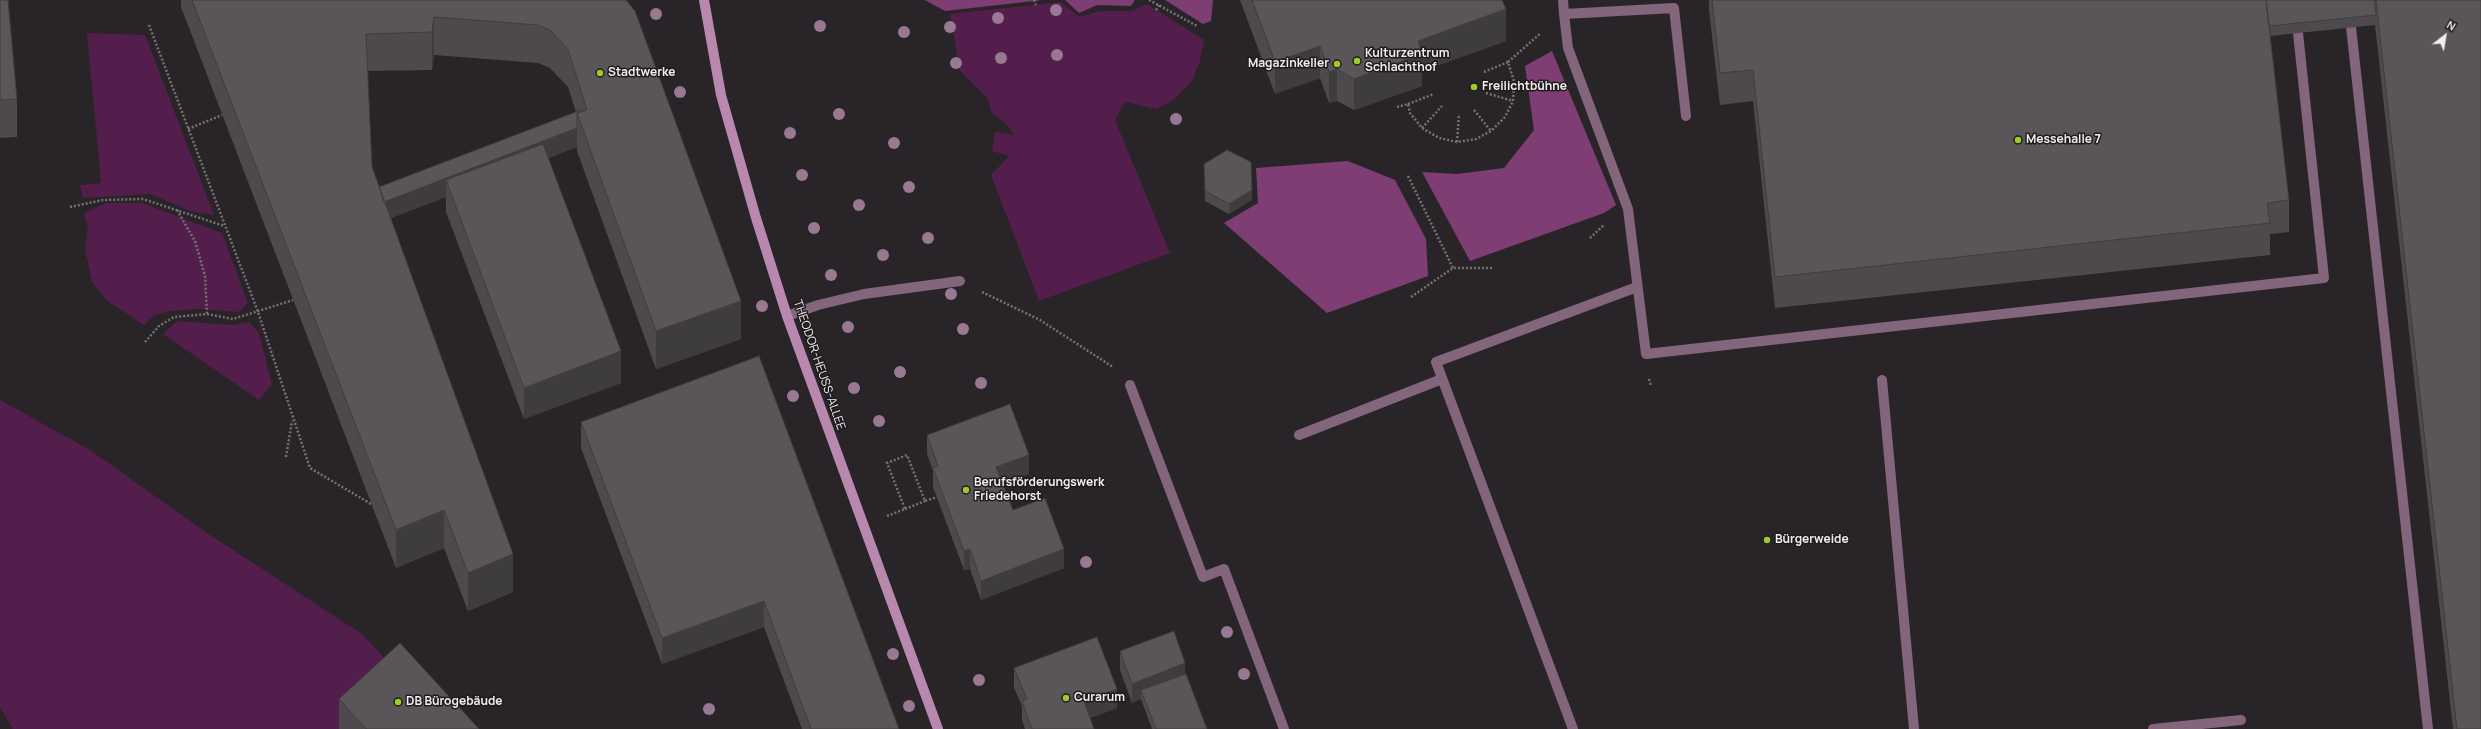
<!DOCTYPE html>
<html>
<head>
<meta charset="utf-8">
<style>
	body { margin:0 }
	#map { position:relative; width:2481px; height:729px; overflow:hidden; background:#292428; font-family:Manrope,sans-serif }
	canvas { display:block }
	.north { position:absolute; left:2425px; top:16px; width:40px; height:40px; -webkit-text-stroke:3px #1f1b1e; paint-order:stroke; rotate:31deg; font-size:11px; font-weight:700; line-height:16px; text-align:center; color:#f1eef0 }
	.north::after { content:''; display:block; margin:auto; width:14px; height:18px; background:#f1eef0; clip-path:polygon(50% 0,100% 100%,50% 72%,0 100%) }
</style>
</head>
<body>
<div id="map">
<canvas width="2481" height="729"></canvas>
<div class="north">N</div>
</div>
<script>
const ctx = document.querySelector('canvas').getContext('2d');
ctx.lineJoin = 'round';
function fill(path, color) { ctx.fillStyle = color; ctx.fill(path, 'evenodd'); }
const poly = rows => new Path2D(rows.map(r => 'M' + r).join(''));
function strokePath(path, color, width, dash) { ctx.strokeStyle = color; ctx.lineWidth = width; ctx.lineCap = dash ? 'butt' : 'round'; ctx.setLineDash(dash || []); ctx.stroke(path); }
function drawText(font, color, halo, rows, align = 'center') {
  ctx.font = font + ' Manrope,sans-serif'; ctx.lineWidth = 3; ctx.setLineDash([]); ctx.textBaseline = 'middle'; ctx.strokeStyle = halo; ctx.fillStyle = color; for (const [text, x, y, turn = 0] of rows) {
    ctx.save(); ctx.translate(x, y); ctx.rotate((+turn || 0) * Math.PI / 180); ctx.textAlign = isNaN(turn) ? turn : align; if (halo) ctx.strokeText(text, 0, 0); ctx.fillText(text, 0, 0); ctx.restore();
  }
}
const green = poly([
	[1061,2,1079,17,1100,11,1132,11,1147,4,1204,40,1200,61,1192,81,1172,101,1156,109,1125,102,1115,120,1170,253,1039,301,991,175,1009,156,992,151,995,132,1015,135,1006,124,991,112,988,99,960,71,950,14],
	[87,33,145,35,214,215,191,211,150,194,83,198,80,185,101,183],
	[106,203,142,203,222,233,248,303,239,312,198,309,171,311,155,315,144,325,106,300,92,282,85,248,88,229,84,213],
	[177,321,232,325,249,322,259,333,272,384,259,400,163,334],
	[0,400,90,450,207,533,362,634,400,675,341,729,13,729,0,707]
]);
const forest = poly([
	[925,0,1043,0,945,11],
	[1065,0,1135,0,1131,6,1097,5,1079,13],
	[1165,0,1213,0,1211,21,1203,24],
	[1552,51,1616,205,1604,213,1470,261,1422,172,1457,174,1504,168,1534,130,1525,66],
	[1348,161,1395,180,1426,239,1428,276,1327,313,1224,223,1258,203,1256,168]
]);
const path = poly([
	[1034,0,1036,5],
	[1149,0,1197,26],
	[1156,10,1159,5],
	[149,25,258,312,310,468,371,504],
	[1484,72,1508,62],
	[1486,93,1513,101],
	[1408,104,1434,94],
	[1397,107,1408,104,1410,113,1422,128,1439,138,1457,142,1476,139,1491,131,1505,117,1513,101,1514,81,1508,62,1541,33],
	[1474,110,1491,131],
	[1422,128,1442,106],
	[188,129,222,115],
	[1457,142,1459,114],
	[1408,176,1453,268],
	[70,207,103,200,143,199,224,226],
	[177,210,195,241,205,276,207,314],
	[1590,238,1604,225],
	[982,292,1040,320,1113,367],
	[1411,297,1453,268,1494,268],
	[145,342,159,326,174,317,207,314,233,319,293,300],
	[1649,379,1651,386],
	[286,457,292,421],
	[905,509,925,501],
	[887,516,905,509,887,463,907,455,925,501,937,497]
]);
const lane = poly([
	[1563,0,1564,14,1674,8,1686,116],
	[1564,14,1568,48,1628,209,1646,354,2324,278,2298,33],
	[2351,27,2428,729],
	[787,316,818,305,864,294,960,281],
	[1882,380,1914,729],
	[1130,385,1203,577,1224,569,1284,729],
	[1299,435,1442,379],
	[1573,729,1436,362,1637,287],
	[2153,729,2241,720]
]);
const secondary = poly([
	[704,0,721,95,756,218,787,316,938,729]
]);
const trees = [
	[1056,10],
	[656,14],
	[998,18],
	[820,26],
	[950,27],
	[904,32],
	[1057,55],
	[1001,58],
	[956,63],
	[680,92],
	[839,114],
	[1176,119],
	[790,133],
	[894,143],
	[802,175],
	[909,187],
	[859,205],
	[814,228],
	[928,238],
	[883,255],
	[831,275],
	[951,294],
	[762,306],
	[848,327],
	[963,329],
	[900,372],
	[981,383],
	[854,388],
	[793,396],
	[879,421],
	[1086,562],
	[1227,632],
	[893,654],
	[1244,674],
	[979,680],
	[909,706],
	[709,709]
];
const wall = poly([
	[0,0,17,99,17,137,0,138],
	[181,0,626,0,741,339,656,369,577,151,577,147,548,158,621,383,524,419,446,212,446,197,391,218,513,592,468,611,444,548,396,568,181,7],
	[434,55,538,63,550,68,568,87,576,112,379,187,372,167,367,71,432,70],
	[1240,0,1502,0,1506,41,1422,71,1422,86,1354,110,1337,101,1329,103,1320,78,1275,94],
	[1709,0,2481,0,2481,729,2453,729,2375,25,2270,36,2289,200,2289,232,2270,234,2270,255,1775,308,1753,101,1720,105,1709,10],
	[1204,164,1252,200,1229,214,1205,201],
	[581,422,899,729,802,729,764,627,662,664,581,448],
	[927,435,1029,474,1003,484,1013,510,1064,568,981,600,970,569,964,570,933,487,933,471,927,454],
	[1120,651,1185,674,1207,729,1152,729,1141,699,1132,703,1120,670],
	[1014,668,1117,708,1090,718,1094,729,1025,729,1022,720,1022,706,1014,688],
	[339,699,479,729,339,729]
]);
const shadedWall = poly([
	[1506,9,1506,41,1422,71,1422,86,1354,110,1354,79,1418,41],
	[434,17,434,55,432,70,432,32],
	[1320,46,1320,78,1275,94,1275,62],
	[1337,69,1337,101,1329,103,1329,72],
	[577,128,577,147,452,195,446,180,446,197,378,223,378,204],
	[1252,190,1252,200,1229,214,1229,204],
	[741,301,741,339,656,369,656,331],
	[621,351,621,383,524,419,524,388],
	[1029,455,1029,474,996,486,996,467],
	[444,510,444,548,396,568,396,530],
	[970,549,970,569,964,570,964,551],
	[1064,549,1064,568,981,600,981,581],
	[513,554,513,592,468,611,468,573],
	[764,601,764,627,662,664,662,638],
	[1185,663,1185,682,1141,690,1141,699,1132,703,1132,684],
	[1117,689,1117,708,1084,720,1084,701]
]);
const building = poly([
	[0,0,8,0,17,99,0,100,0,0],
	[192,0,626,0,635,11,741,301,656,331,577,113,587,110,568,49,550,30,538,25,434,17,432,32,366,34,372,167,513,554,468,573,444,510,396,530,192,0],
	[1252,0,1502,0,1506,9,1418,41,1422,54,1354,79,1337,69,1329,72,1320,46,1275,62,1252,0],
	[1712,0,2266,0,2289,200,2267,203,2270,223,1775,277,1753,70,1720,73,1712,0],
	[2266,0,2374,0,2376,15,2269,26,2266,0],
	[2376,0,2481,0,2481,729,2457,729,2376,0],
	[581,110,581,112,577,113,577,128,384,202,379,187,581,110],
	[543,144,621,351,524,388,446,180,543,144],
	[1227,150,1251,162,1252,190,1229,204,1205,191,1204,164,1227,150],
	[759,356,899,729,811,729,764,601,662,638,581,422,759,356],
	[1010,404,1029,455,996,467,1013,510,1045,498,1064,549,981,581,970,549,964,551,933,468,938,466,927,435,1010,404],
	[1174,631,1185,663,1132,684,1120,651,1174,631],
	[1097,637,1117,689,1084,701,1094,729,1032,729,1022,701,1027,699,1014,668,1097,637],
	[400,643,479,729,366,729,339,699,400,643],
	[1186,674,1207,729,1156,729,1141,690,1186,674]
]);
const markers = [
	[1357,61,4,"#a0c92c"],
	[1337,64,4,"#a0c92c"],
	[600,73,4,"#a0c92c"],
	[1474,87,4,"#a0c92c"],
	[2018,140,4,"#a0c92c"],
	[966,490,4,"#a0c92c"],
	[1767,540,4,"#a0c92c"],
	[1066,698,4,"#a0c92c"],
	[398,702,4,"#a0c92c"]
];
const poiNames = [
	["Kulturzentrum",1365,54],
	["Schlachthof",1365,68],
	["Magazinkeller",1329,64,"right"],
	["Stadtwerke",608,73],
	["Freilichtbühne",1482,87],
	["Messehalle 7",2026,140],
	["Berufsförderungswerk",974,483],
	["Friedehorst",974,497],
	["Bürgerweide",1775,540],
	["Curarum",1074,698],
	["DB Bürogebäude",406,702]
];
const streetNames = [
	["THEODOR-HEUSS-ALLEE",819,365,71]
];
fill(green, '#531e4b');
fill(forest, '#7e3e73');
strokePath(path, '#767275', 2.5, [2, 2]);
strokePath(lane, '#83657c', 10);
strokePath(secondary, '#b888ae', 10);
ctx.fillStyle = '#997892';
for (const [x, y] of trees) { ctx.beginPath(); ctx.arc(x, y, 6, 0, 2 * Math.PI); ctx.fill(); }
fill(wall, '#4d494d');
fill(shadedWall, '#3f3c3e');
fill(building, '#5a5559');
strokePath(building, '#3f3c3e', 1);
for (const [x, y, r, color] of markers) { const dot = new Path2D(); dot.arc(x, y, r, 0, 2 * Math.PI); ctx.fillStyle = color; ctx.fill(dot); strokePath(dot, '#1f1b1e', 1.5); }
drawText('bold 12px', '#f1eef0', '#1f1b1e', poiNames, 'left');
drawText('12px', '#f1eef0', '#1f1b1e', streetNames);
</script>
</body>
</html>
